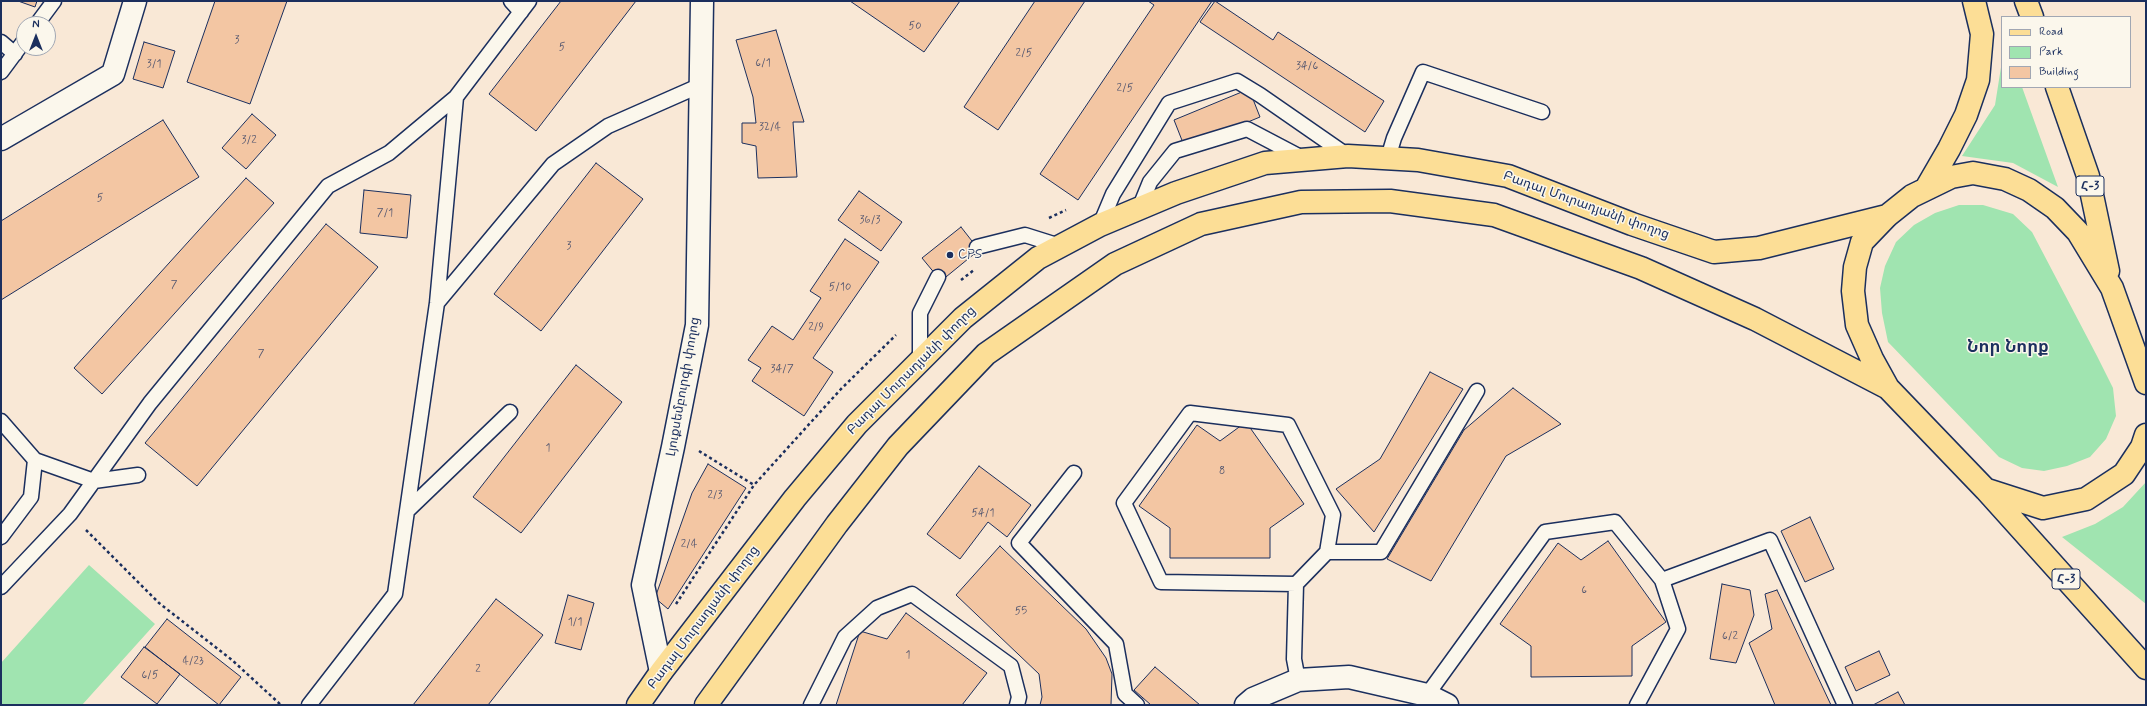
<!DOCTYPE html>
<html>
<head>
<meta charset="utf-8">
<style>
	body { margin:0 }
	#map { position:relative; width:2147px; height:706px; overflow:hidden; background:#f9e8d6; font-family:Mynerve,sans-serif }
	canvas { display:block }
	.frame { position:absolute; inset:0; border:2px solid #1b2f5e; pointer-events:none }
	.legend { position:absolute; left:2001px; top:16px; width:130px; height:72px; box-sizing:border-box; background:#fbf7ec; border:1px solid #a1a7b3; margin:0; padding:5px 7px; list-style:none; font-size:12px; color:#1b2f5e }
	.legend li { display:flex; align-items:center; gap:8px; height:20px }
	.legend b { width:20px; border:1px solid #a1a7b3 }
	.north { position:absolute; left:16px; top:16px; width:40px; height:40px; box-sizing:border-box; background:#fbf7ec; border:1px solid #a1a7b3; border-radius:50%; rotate:0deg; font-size:11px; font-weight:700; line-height:16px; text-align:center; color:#1b2f5e }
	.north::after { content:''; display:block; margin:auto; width:14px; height:18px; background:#1b2f5e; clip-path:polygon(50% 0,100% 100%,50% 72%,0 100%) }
</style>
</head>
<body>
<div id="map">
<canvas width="2147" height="706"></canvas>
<div class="frame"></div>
<ul class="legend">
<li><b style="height:5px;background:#fcde96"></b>Road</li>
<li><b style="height:11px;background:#a0e4b0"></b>Park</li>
<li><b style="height:11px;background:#f3c6a3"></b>Building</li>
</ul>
<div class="north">N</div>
</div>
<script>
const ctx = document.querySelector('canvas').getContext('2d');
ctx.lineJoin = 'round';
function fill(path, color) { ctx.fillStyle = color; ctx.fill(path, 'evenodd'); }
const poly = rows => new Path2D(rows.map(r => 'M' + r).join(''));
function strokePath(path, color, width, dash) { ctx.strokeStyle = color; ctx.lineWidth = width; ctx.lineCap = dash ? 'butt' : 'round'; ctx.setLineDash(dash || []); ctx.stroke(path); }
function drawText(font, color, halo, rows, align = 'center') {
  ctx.font = font + ' Mynerve,"Noto Sans Armenian",sans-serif'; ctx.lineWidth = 3; ctx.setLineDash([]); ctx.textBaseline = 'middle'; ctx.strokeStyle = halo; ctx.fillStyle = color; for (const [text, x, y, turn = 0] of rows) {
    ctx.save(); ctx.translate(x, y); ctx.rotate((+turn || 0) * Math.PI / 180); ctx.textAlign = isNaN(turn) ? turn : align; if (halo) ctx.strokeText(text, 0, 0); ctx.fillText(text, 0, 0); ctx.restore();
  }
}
const green = poly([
	[2002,61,2002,87,2022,87,2058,187,2013,163,1962,156,1995,105],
	[1959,205,1983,205,2013,214,2032,232,2097,356,2113,388,2116,416,2106,439,2090,457,2067,466,2044,471,2022,468,1999,457,1888,342,1882,313,1880,288,1885,266,1896,242,1914,225,1935,213],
	[2146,482,2146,604,2062,537,2095,524,2123,507],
	[89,565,155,624,82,705,1,705,1,663]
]);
const building = poly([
	[18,1,37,1,35,7,18,1],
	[215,1,287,1,250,104,187,82,215,1],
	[561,1,636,1,536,131,489,94,561,1],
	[850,1,960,1,924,52,850,1],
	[1035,1,1085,1,998,130,964,107,1035,1],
	[1148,1,1212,1,1078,200,1040,174,1154,5,1148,1],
	[1215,1,1273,40,1278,32,1384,101,1365,132,1200,22,1215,1],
	[776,30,804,122,793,122,797,177,758,178,756,146,742,143,742,123,756,123,753,97,736,40,776,30],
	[144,42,175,51,163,88,133,79,144,42],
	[1249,89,1260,117,1185,148,1174,120,1249,89],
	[252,114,276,135,246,169,222,148,252,114],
	[163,120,199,177,1,300,1,221,163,120],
	[596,163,643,199,541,331,494,294,596,163],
	[246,178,274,203,102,394,74,368,246,178],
	[364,190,411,195,407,238,360,233,364,190],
	[859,191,902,222,881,251,838,220,859,191],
	[326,224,378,267,197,486,145,443,326,224],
	[961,227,979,250,941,281,922,258,961,227],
	[845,239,879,262,813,358,833,372,804,416,752,381,761,368,748,360,772,326,793,340,821,298,810,291,845,239],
	[576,365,622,402,521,533,473,497,576,365],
	[1430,372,1463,389,1374,532,1336,489,1380,459,1430,372],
	[1513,388,1561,424,1506,456,1431,581,1387,559,1464,430,1513,388],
	[1246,422,1304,504,1270,528,1270,558,1170,558,1170,528,1139,506,1197,425,1220,441,1246,422],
	[708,464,746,488,668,609,655,598,692,493,708,464],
	[979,466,1031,505,1007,537,988,522,960,559,927,534,979,466],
	[1810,517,1834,569,1805,582,1781,531,1810,517],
	[1608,541,1666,622,1632,646,1632,676,1531,677,1531,646,1500,624,1558,543,1581,560,1608,541],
	[1000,546,1086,629,1106,658,1112,674,1111,705,1040,705,1042,697,1039,674,956,595,1000,546],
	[1722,584,1750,590,1754,615,1736,663,1710,659,1722,584],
	[1777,590,1831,705,1775,705,1749,643,1772,629,1765,594,1777,590],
	[568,595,594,603,581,650,555,643,568,595],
	[496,599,543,635,488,705,413,705,496,599],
	[906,613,987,673,962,705,836,705,860,631,887,639,906,613],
	[167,619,241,677,219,705,145,647,167,619],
	[144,647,180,674,157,704,121,677,144,647],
	[1879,651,1890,675,1856,691,1845,667,1879,651],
	[1155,667,1200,705,1151,705,1134,690,1155,667],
	[1898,692,1905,705,1873,705,1898,692]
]);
const path = poly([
	[1049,218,1066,210],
	[961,280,974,270],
	[699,451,754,485],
	[86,530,159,603,232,660,281,705],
	[676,604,754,485,841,389,896,335]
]);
const lane = poly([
	[511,1,521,12],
	[37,24,54,1],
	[1,42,15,54],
	[1,72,24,41],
	[1388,158,1394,138,1423,72,1542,112],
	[1139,209,1150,182,1175,151,1247,129,1306,160],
	[1100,225,1113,194,1169,103,1237,81,1260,95,1348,156],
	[977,247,1025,235,1060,246],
	[437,303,553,164,608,126,701,85],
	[920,360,920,313,938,277],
	[1,421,35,460,94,481,138,475],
	[1074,473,1019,543,1116,644,1125,694,1137,705],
	[407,511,510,412],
	[1,537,31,497,35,460],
	[1327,552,1381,552,1477,391],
	[1296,584,1161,582,1124,503,1190,413,1288,425,1333,515,1327,552,1296,584,1294,659,1298,680],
	[1,587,70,514,150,403,328,186,389,153,456,97,529,1],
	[1427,695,1545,532,1615,522,1662,580,1770,540,1845,705],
	[309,705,395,594,437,303,456,97],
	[811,705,845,637,877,608,912,594,1011,666,1019,697,1017,705],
	[1637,705,1678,629,1662,580]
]);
const street = poly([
	[1,139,113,74,135,1],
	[1246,705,1253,699,1298,680,1349,677,1427,695,1447,705]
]);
const secondary = poly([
	[661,672,643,585,673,447,697,325,702,1]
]);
const primary = poly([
	[2026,1,2032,17],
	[2057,87,2088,176,2108,271],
	[1927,187,1949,149,1966,115,1978,80,1982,34,1974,1],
	[2146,383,2112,288,2078,232,2055,208,2029,190,2005,179,1973,173,1951,177,1912,196,1887,216,1862,242,1855,267,1853,291,1857,325,1872,359,1888,388,1986,490,2146,668],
	[1987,490,2043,508,2086,499,2124,474,2142,447,2146,435],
	[638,705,661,672,795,498,857,424,963,318,1038,258,1100,225,1176,193,1265,163,1348,156,1418,160,1508,176,1632,224,1714,252,1759,248,1887,216],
	[706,705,837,524,898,446,986,354,1115,264,1201,224,1301,202,1390,201,1494,215,1641,268,1755,319,1888,388]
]);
const markers = [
	[950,255,4,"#1b2f5e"]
];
const numberNames = [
	["50",915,27],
	["3",237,41],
	["5",562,48],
	["2/5",1024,54],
	["6/1",763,64],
	["3/1",154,65],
	["34/6",1307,67],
	["2/5",1125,89],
	["32/4",770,128],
	["3/2",249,141],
	["5",100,199],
	["7/1",385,214],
	["36/3",870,221],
	["3",569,247],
	["7",174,286],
	["5/10",840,288],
	["2/9",816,328],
	["7",261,355],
	["34/7",782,370],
	["1",548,449],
	["8",1222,472],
	["2/3",715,496],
	["54/1",983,514],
	["2/4",689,545],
	["6",1584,591],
	["55",1021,612],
	["1/1",575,623],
	["6/2",1730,637],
	["1",908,656],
	["4/23",193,662],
	["2",478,670],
	["6/5",150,676]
];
const shields = [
	[2090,186,28],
	[2066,579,28]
];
const shieldNames = [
	["Հ-3",2090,186],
	["Հ-3",2066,579]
];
const streetNames = [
	["Բադալ Մուրադյանի փողոց",1586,206,20],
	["Բադալ Մուրադյանի փողոց",912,371,-45],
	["Լյուքսեմբուրգի փողոց",684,387,-80],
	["Բադալ Մուրադյանի փողոց",704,618,-53]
];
const poiNames = [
	["CPS",958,255]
];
const districtNames = [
	["Նոր Նորք",2008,348]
];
fill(green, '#a0e4b0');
fill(building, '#f3c6a3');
strokePath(building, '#1b2f5e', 1);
strokePath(lane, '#1b2f5e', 17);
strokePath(street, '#1b2f5e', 25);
strokePath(secondary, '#1b2f5e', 25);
strokePath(primary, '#1b2f5e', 25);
strokePath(path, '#1b2f5e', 2.5, [3, 3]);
strokePath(lane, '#fbf7ec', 14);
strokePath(street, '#fbf7ec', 22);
strokePath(secondary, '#fbf7ec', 22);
strokePath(primary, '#fcde96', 22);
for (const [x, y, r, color] of markers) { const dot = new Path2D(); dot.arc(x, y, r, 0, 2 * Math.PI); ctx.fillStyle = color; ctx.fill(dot); strokePath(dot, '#fbf7ec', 1.5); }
drawText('11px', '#51556f', null, numberNames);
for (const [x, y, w] of shields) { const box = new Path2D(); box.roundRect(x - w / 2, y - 10, w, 20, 3); ctx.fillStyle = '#fbf7ec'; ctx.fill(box); strokePath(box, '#1b2f5e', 1); }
drawText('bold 12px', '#1b2f5e', null, shieldNames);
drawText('13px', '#1b2f5e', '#fbf7ec', streetNames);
drawText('13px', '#1b2f5e', '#fbf7ec', poiNames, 'left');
drawText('bold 17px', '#1b2f5e', '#fbf7ec', districtNames);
</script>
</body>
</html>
